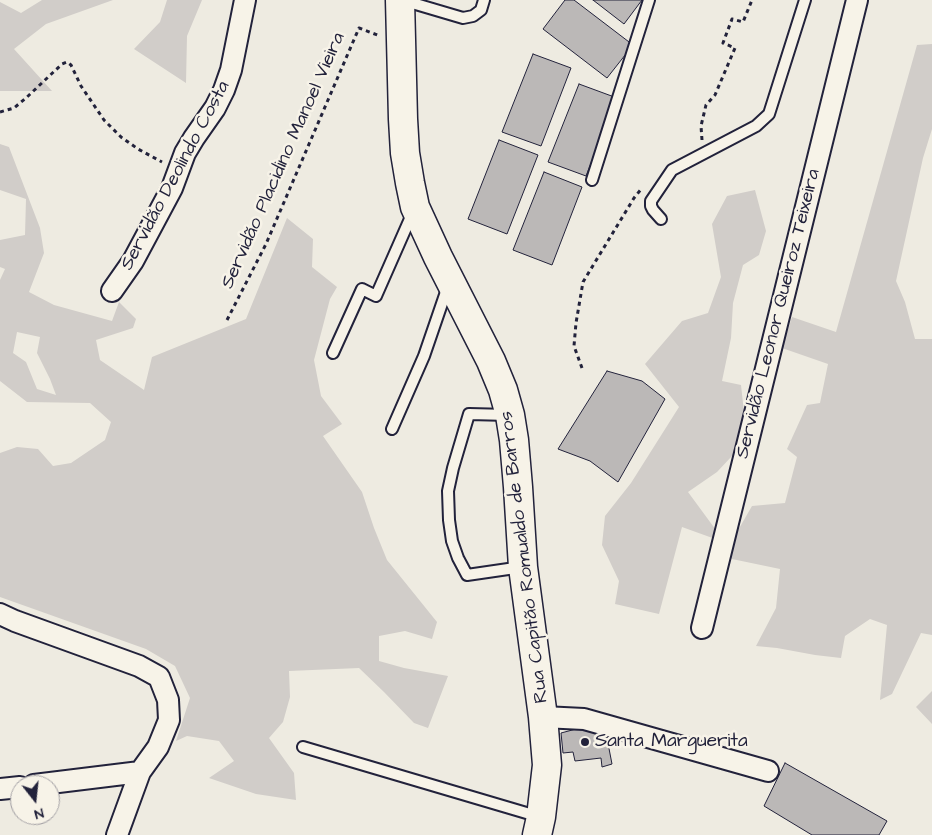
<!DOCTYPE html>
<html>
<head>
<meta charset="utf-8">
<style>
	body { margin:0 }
	#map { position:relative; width:932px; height:835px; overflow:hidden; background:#eeebe1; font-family:"Architects Daughter",sans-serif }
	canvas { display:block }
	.north { position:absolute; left:10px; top:775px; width:50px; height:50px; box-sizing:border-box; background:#f7f3e8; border:1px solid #a29fa3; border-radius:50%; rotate:164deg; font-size:14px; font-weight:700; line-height:20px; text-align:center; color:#22223b }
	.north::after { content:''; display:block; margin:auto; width:18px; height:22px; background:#22223b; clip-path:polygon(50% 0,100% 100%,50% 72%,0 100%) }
</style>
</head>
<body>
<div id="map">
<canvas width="932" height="835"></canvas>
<div class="north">N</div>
</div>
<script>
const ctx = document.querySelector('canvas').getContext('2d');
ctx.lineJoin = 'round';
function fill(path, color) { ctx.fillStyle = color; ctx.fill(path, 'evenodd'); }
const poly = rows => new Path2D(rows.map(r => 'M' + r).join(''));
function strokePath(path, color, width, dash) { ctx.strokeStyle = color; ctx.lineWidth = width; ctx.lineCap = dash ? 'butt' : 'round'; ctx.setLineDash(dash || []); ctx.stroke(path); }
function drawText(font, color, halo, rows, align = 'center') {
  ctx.font = font + ' "Architects Daughter",sans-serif'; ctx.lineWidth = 5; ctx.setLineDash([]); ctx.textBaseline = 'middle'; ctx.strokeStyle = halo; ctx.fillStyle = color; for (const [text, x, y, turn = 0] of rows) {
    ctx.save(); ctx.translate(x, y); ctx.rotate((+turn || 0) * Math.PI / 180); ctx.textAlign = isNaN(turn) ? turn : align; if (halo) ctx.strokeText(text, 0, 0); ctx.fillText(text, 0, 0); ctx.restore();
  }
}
const green = poly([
	[42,0,113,0,46,24,14,49,52,91,0,91,0,2,21,13],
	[167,0,202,0,187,36,186,83,134,49,160,22],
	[932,44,932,129,923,158,896,281,905,302,915,339,932,339,932,635,921,633,892,694,880,700,887,625,870,619,845,636,841,658,815,655,777,648,756,646,776,608,780,569,732,559,718,540,682,527,659,614,615,604,619,581,602,545,605,516,631,483,679,407,645,364,682,321,708,313,721,277,712,224,727,196,755,190,766,231,759,255,743,265,733,303,731,338,722,381,741,385,747,440,717,472,688,492,724,541,733,539,752,506,785,503,797,457,787,449,807,405,820,403,828,364,782,348,792,317,836,332,917,45],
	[0,144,9,147,40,228,44,253,29,292,54,305,112,321,119,302,136,319,133,328,96,340,100,360,144,390,152,357,246,319,287,218,313,239,312,267,337,287,330,299,314,360,321,396,342,424,323,436,362,492,374,528,387,560,437,622,432,639,405,631,379,636,379,661,404,668,448,676,428,728,414,723,384,692,359,668,289,671,290,697,283,722,269,738,294,773,296,800,256,794,209,778,234,761,219,741,187,736,176,741,190,698,175,666,146,649,0,597,0,453,17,447,38,449,53,466,71,463,105,440,111,422,90,403,27,402,0,381,0,280,5,269,0,267,0,240,25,235,26,199,0,190],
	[17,332,40,337,37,353,50,379,56,395,37,389,26,362,13,353],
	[932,691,932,724,916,707]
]);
const building = poly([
	[565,0,574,0,633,45,607,78,543,29,565,0],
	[593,0,642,0,624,24,593,0],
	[533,54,571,68,541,146,502,132,533,54],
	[579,84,617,98,586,176,548,162,579,84],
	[499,140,538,155,507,234,468,219,499,140],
	[544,172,582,187,552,265,513,250,544,172],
	[607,371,642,381,665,399,618,482,590,461,558,449,607,371],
	[605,728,612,764,602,767,601,758,575,761,573,752,563,753,561,733,576,729,605,728],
	[785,763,887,821,879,835,812,835,764,806,785,763]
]);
const path = poly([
	[0,112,14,108,26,98,62,64,67,62,71,65,81,86,104,120,121,137,138,149,162,162],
	[702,140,701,126,706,105,715,95,735,48,723,43,732,19,743,22,752,0],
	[227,320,266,244,359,28,380,36],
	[582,368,574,346,576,323,583,282,634,198,642,188]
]);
const lane = poly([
	[402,0,463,18,473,16,481,10,484,0],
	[592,180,649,0],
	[661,219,653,210,651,206,651,201,672,170,756,126,769,114,805,0],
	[333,353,362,289,376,296,413,212],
	[509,415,469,414,453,468,448,491,449,520,452,541,458,558,467,575,522,567],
	[392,429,424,356,448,286],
	[303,747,540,817]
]);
const street = poly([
	[112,291,133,261,156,218,172,188,185,153,194,138,215,108,224,90,231,70,245,0],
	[0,614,15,621,139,666,159,677,168,700,169,720,158,747,140,772,117,835],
	[702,628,857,0],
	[543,717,584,719,768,771],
	[34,785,140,772],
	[0,789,20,787]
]);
const primary = poly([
	[400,0,403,119,405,153,410,183,415,207,438,257,491,361,503,390,510,415,514,440,518,487,523,567,543,717,547,765,541,817,537,835]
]);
const markers = [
	[585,742,5,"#22223b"]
];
const streetNames = [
	["Servidão Placidino Manoel Vieira",284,161,-66],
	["Servidão Deolindo Costa",176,176,-62],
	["Servidão Leonor Queiroz Teixeira",779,314,-76],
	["Rua Capitão Romualdo de Barros",525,557,-97]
];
const poiNames = [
	["Santa Marguerita",595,742]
];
fill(green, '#d1cdc9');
fill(building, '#bbb8b7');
strokePath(building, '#22223b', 1);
strokePath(lane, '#22223b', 14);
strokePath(street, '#22223b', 24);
strokePath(primary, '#22223b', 31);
strokePath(path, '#22223b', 3, [4, 4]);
strokePath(lane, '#f7f3e8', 10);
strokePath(street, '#f7f3e8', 20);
strokePath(primary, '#f7f3e8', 28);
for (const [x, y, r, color] of markers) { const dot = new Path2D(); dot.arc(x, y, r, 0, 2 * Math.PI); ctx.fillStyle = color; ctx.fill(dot); strokePath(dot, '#f7f3e8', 2); }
drawText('19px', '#22223b', '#f7f3e8', streetNames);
drawText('19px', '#22223b', '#f7f3e8', poiNames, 'left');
</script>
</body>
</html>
